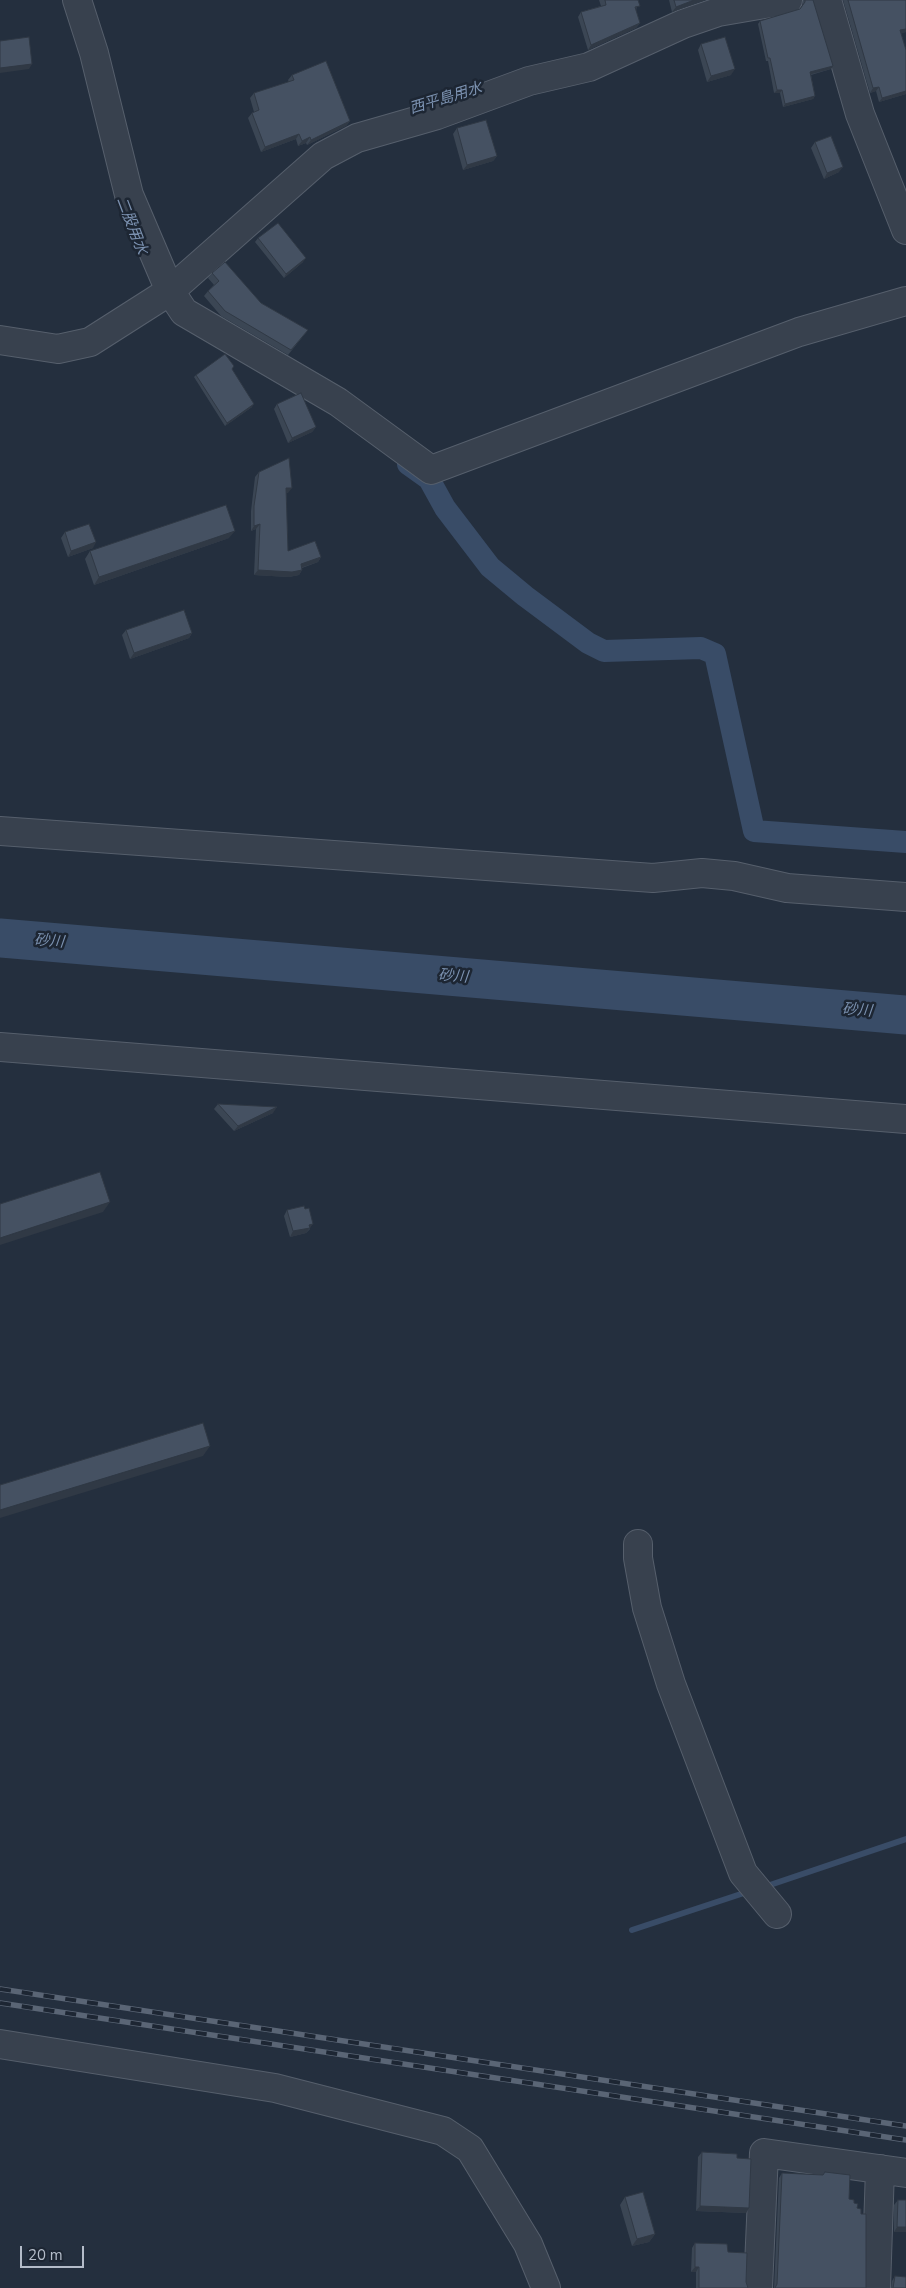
<!DOCTYPE html>
<html>
<head>
<meta charset="utf-8">
<style>
	body { margin:0 }
	#map { position:relative; width:906px; height:2288px; overflow:hidden; background:#242f3e; font-family:"Nunito Sans",sans-serif }
	canvas { display:block }
	.scale { position:absolute; left:20px; top:2246px; width:64px; height:22px; box-sizing:border-box; border:2px solid #b4bcc9; border-top:0; padding-left:6px; font-size:15px; line-height:18px; white-space:nowrap; color:#b4bcc9; -webkit-text-stroke:4px #1d2633; paint-order:stroke }
</style>
</head>
<body>
<div id="map">
<canvas width="906" height="2288"></canvas>
<div class="scale">20 m</div>
</div>
<script>
const ctx = document.querySelector('canvas').getContext('2d');
ctx.lineJoin = 'round';
const poly = rows => new Path2D(rows.map(r => 'M' + r).join(''));
function strokePath(path, color, width, dash) { ctx.strokeStyle = color; ctx.lineWidth = width; ctx.lineCap = dash ? 'butt' : 'round'; ctx.setLineDash(dash || []); ctx.stroke(path); }
function fill(path, color) { ctx.fillStyle = color; ctx.fill(path, 'evenodd'); }
function drawText(font, color, halo, rows, align = 'center') {
  ctx.font = font + ' "Nunito Sans","Noto Sans JP",sans-serif'; ctx.lineWidth = 5; ctx.setLineDash([]); ctx.textBaseline = 'middle'; ctx.strokeStyle = halo; ctx.fillStyle = color; for (const [text, x, y, turn = 0] of rows) {
    ctx.save(); ctx.translate(x, y); ctx.rotate((+turn || 0) * Math.PI / 180); ctx.textAlign = isNaN(turn) ? turn : align; if (halo) ctx.strokeText(text, 0, 0); ctx.fillText(text, 0, 0); ctx.restore();
  }
}
const stream = poly([
	[764,1887,906,1839],
	[632,1930,750,1891]
]);
const canal = poly([
	[408,464,429,479,445,508,490,567,525,596,588,643,604,651,701,648,715,654,754,831,906,842]
]);
const river = poly([
	[0,938,906,1015]
]);
const minor = poly([
	[77,0,94,53,129,195,170,291,184,312,338,402,431,470,799,332,906,301],
	[827,0,860,114,906,230],
	[0,340,58,349,90,342,170,291,323,156,357,138,437,115,529,81,589,67,683,24,718,12,788,0],
	[0,831,653,878,702,873,734,876,787,888,906,897],
	[0,1047,906,1119],
	[638,1544,638,1558,647,1608,671,1684,743,1873,777,1914],
	[0,2044,275,2088,443,2131,470,2149,528,2244,546,2288],
	[758,2288,764,2153,906,2173],
	[876,2288,880,2169]
]);
const rail = poly([
	[0,1989,906,2126],
	[0,2003,906,2140]
]);
const wall = poly([
	[599,0,638,0,636,11,640,23,636,28,588,50,578,17,581,12,601,6],
	[669,0,705,0,672,12],
	[803,0,813,0,833,66,831,69,811,75,815,96,813,99,783,107,780,93,774,93,768,61,766,61,758,24,760,21,800,9,803,5],
	[843,0,906,0,906,32,901,33,906,50,906,94,879,102,876,91,870,93],
	[701,44,731,75,707,82,698,50],
	[292,75,350,121,346,126,307,145,306,143,298,146,296,139,261,152,248,118,252,113,254,112,250,98,254,93,289,82,288,80],
	[457,128,497,156,493,161,463,170,453,134],
	[815,142,839,172,824,179,811,148],
	[258,238,303,262,284,278,255,242],
	[212,273,261,303,308,330,288,355,221,316,204,296,208,291,214,285,208,278],
	[232,370,252,407,225,426,194,377,196,375],
	[277,404,316,427,312,432,288,443,274,409],
	[259,472,288,493,286,493,288,551,321,557,318,562,302,568,302,570,299,575,289,577,254,575,256,529,251,531,251,511,255,477],
	[65,532,93,548,68,557,61,538],
	[229,538,94,585,85,559,90,551],
	[126,630,192,633,189,638,130,659,122,635],
	[218,1104,273,1113,234,1131,214,1109],
	[305,1209,310,1229,306,1233,290,1237,284,1216,287,1210],
	[702,2152,737,2158,749,2208,746,2213,696,2211,698,2157],
	[825,2172,849,2199,854,2203,861,2214,866,2288,774,2288,779,2178,782,2173,822,2175],
	[625,2197,655,2234,649,2242,632,2246,620,2205],
	[898,2200,906,2200,906,2232,894,2232,894,2205],
	[695,2243,728,2252,746,2282,748,2288,696,2288,696,2272,691,2272,692,2248],
	[895,2276,906,2288,891,2288,892,2281]
]);
const shadedWall = poly([
	[694,0,705,0,672,12,676,7],
	[640,23,636,28,588,50,591,45],
	[906,29,906,32,897,35,900,30],
	[32,64,29,69,0,73,0,68],
	[833,66,831,69,808,75,810,72],
	[735,69,731,75,707,82,711,76],
	[879,87,876,91,870,93,873,88],
	[777,90,782,90,780,93,774,93],
	[906,91,906,94,879,102,882,98],
	[815,96,813,99,783,107,785,104],
	[350,121,346,126,307,145,311,140],
	[299,134,296,139,261,152,265,147],
	[310,137,306,143,298,146,302,141],
	[497,156,493,161,463,170,467,165],
	[843,167,839,172,824,179,827,173],
	[306,258,303,262,284,278,286,274],
	[254,404,252,407,225,426,227,423],
	[316,427,312,432,288,443,292,438],
	[286,488,292,488,288,493,282,493],
	[260,524,256,529,251,531,254,526],
	[235,531,229,538,94,585,99,577],
	[96,542,93,548,68,557,71,551],
	[321,557,318,562,297,569,301,564],
	[258,570,302,570,299,575,289,577,254,575],
	[192,633,189,638,130,659,134,653],
	[277,1107,273,1113,234,1131,238,1126],
	[110,1202,103,1212,0,1245,0,1238],
	[313,1224,306,1233,290,1237,293,1231],
	[210,1446,203,1456,0,1518,0,1510],
	[700,2206,749,2208,746,2213,696,2211],
	[897,2227,906,2227,906,2232,894,2232],
	[655,2234,649,2242,632,2246,637,2239],
	[695,2267,699,2267,696,2272,691,2272]
]);
const building = poly([
	[605,0,638,0,640,6,635,7,640,23,591,45,581,12,606,5,605,0],
	[674,0,694,0,676,7,674,0],
	[805,0,813,0,833,66,810,72,815,96,785,104,782,90,777,90,770,58,768,58,760,21,800,9,805,2,805,0],
	[848,0,906,0,906,29,900,30,906,50,906,91,882,98,879,87,873,88,848,0],
	[29,37,32,64,0,68,0,41,29,37],
	[725,37,735,69,711,76,701,44,725,37],
	[326,61,350,121,311,140,310,137,302,141,299,134,265,147,252,113,259,110,254,93,294,80,292,75,326,61],
	[486,120,497,156,467,165,457,128,486,120],
	[831,136,843,167,827,173,815,142,831,136],
	[278,223,306,258,286,274,258,238,278,223],
	[225,262,261,303,308,330,291,350,225,311,208,291,219,281,212,273,225,262],
	[225,354,234,366,232,369,254,404,227,423,196,375,225,354],
	[301,393,316,427,292,438,277,404,301,393],
	[289,458,292,488,286,488,288,551,315,541,321,557,301,564,302,570,292,572,258,570,260,524,254,526,254,506,259,472,289,458],
	[226,505,235,531,99,577,90,551,226,505],
	[89,524,96,542,71,551,65,532,89,524],
	[184,610,192,633,134,653,126,630,184,610],
	[218,1104,277,1107,238,1126,218,1104],
	[100,1172,110,1202,0,1238,0,1204,100,1172],
	[304,1206,305,1209,309,1208,313,1224,309,1225,310,1228,293,1231,287,1210,304,1206],
	[203,1423,210,1446,0,1510,0,1485,203,1423],
	[702,2152,737,2154,737,2158,751,2159,749,2208,700,2206,702,2152],
	[825,2172,850,2175,849,2199,854,2200,854,2203,858,2204,857,2208,861,2209,861,2214,866,2214,866,2288,775,2288,777,2284,782,2173,823,2175,825,2172],
	[643,2192,655,2234,637,2239,625,2197,643,2192],
	[898,2200,906,2200,906,2227,897,2227,898,2200],
	[695,2243,727,2244,728,2252,747,2253,746,2282,748,2288,699,2288,699,2267,695,2267,695,2243],
	[895,2276,906,2277,906,2288,893,2288,895,2276]
]);
const waterNames = [
	["西平島用水",446,99,-17],
	["二股用水",131,226,69],
	["砂川",49,942,5],
	["砂川",453,977,5],
	["砂川",857,1011,5]
];
strokePath(stream, '#394c67', 6);
strokePath(canal, '#394c67', 22);
strokePath(river, '#394c67', 39);
strokePath(minor, '#565f6c', 30);
strokePath(minor, '#38414e', 28);
strokePath(rail, '#5a6575', 5.5);
strokePath(rail, '#1d2633', 4, [11]);
fill(wall, '#3b4654');
fill(shadedWall, '#303945');
fill(building, '#455162');
strokePath(building, '#303945', 1);
drawText('italic 15px', '#7c92b1', '#1d2633', waterNames);
</script>
</body>
</html>
